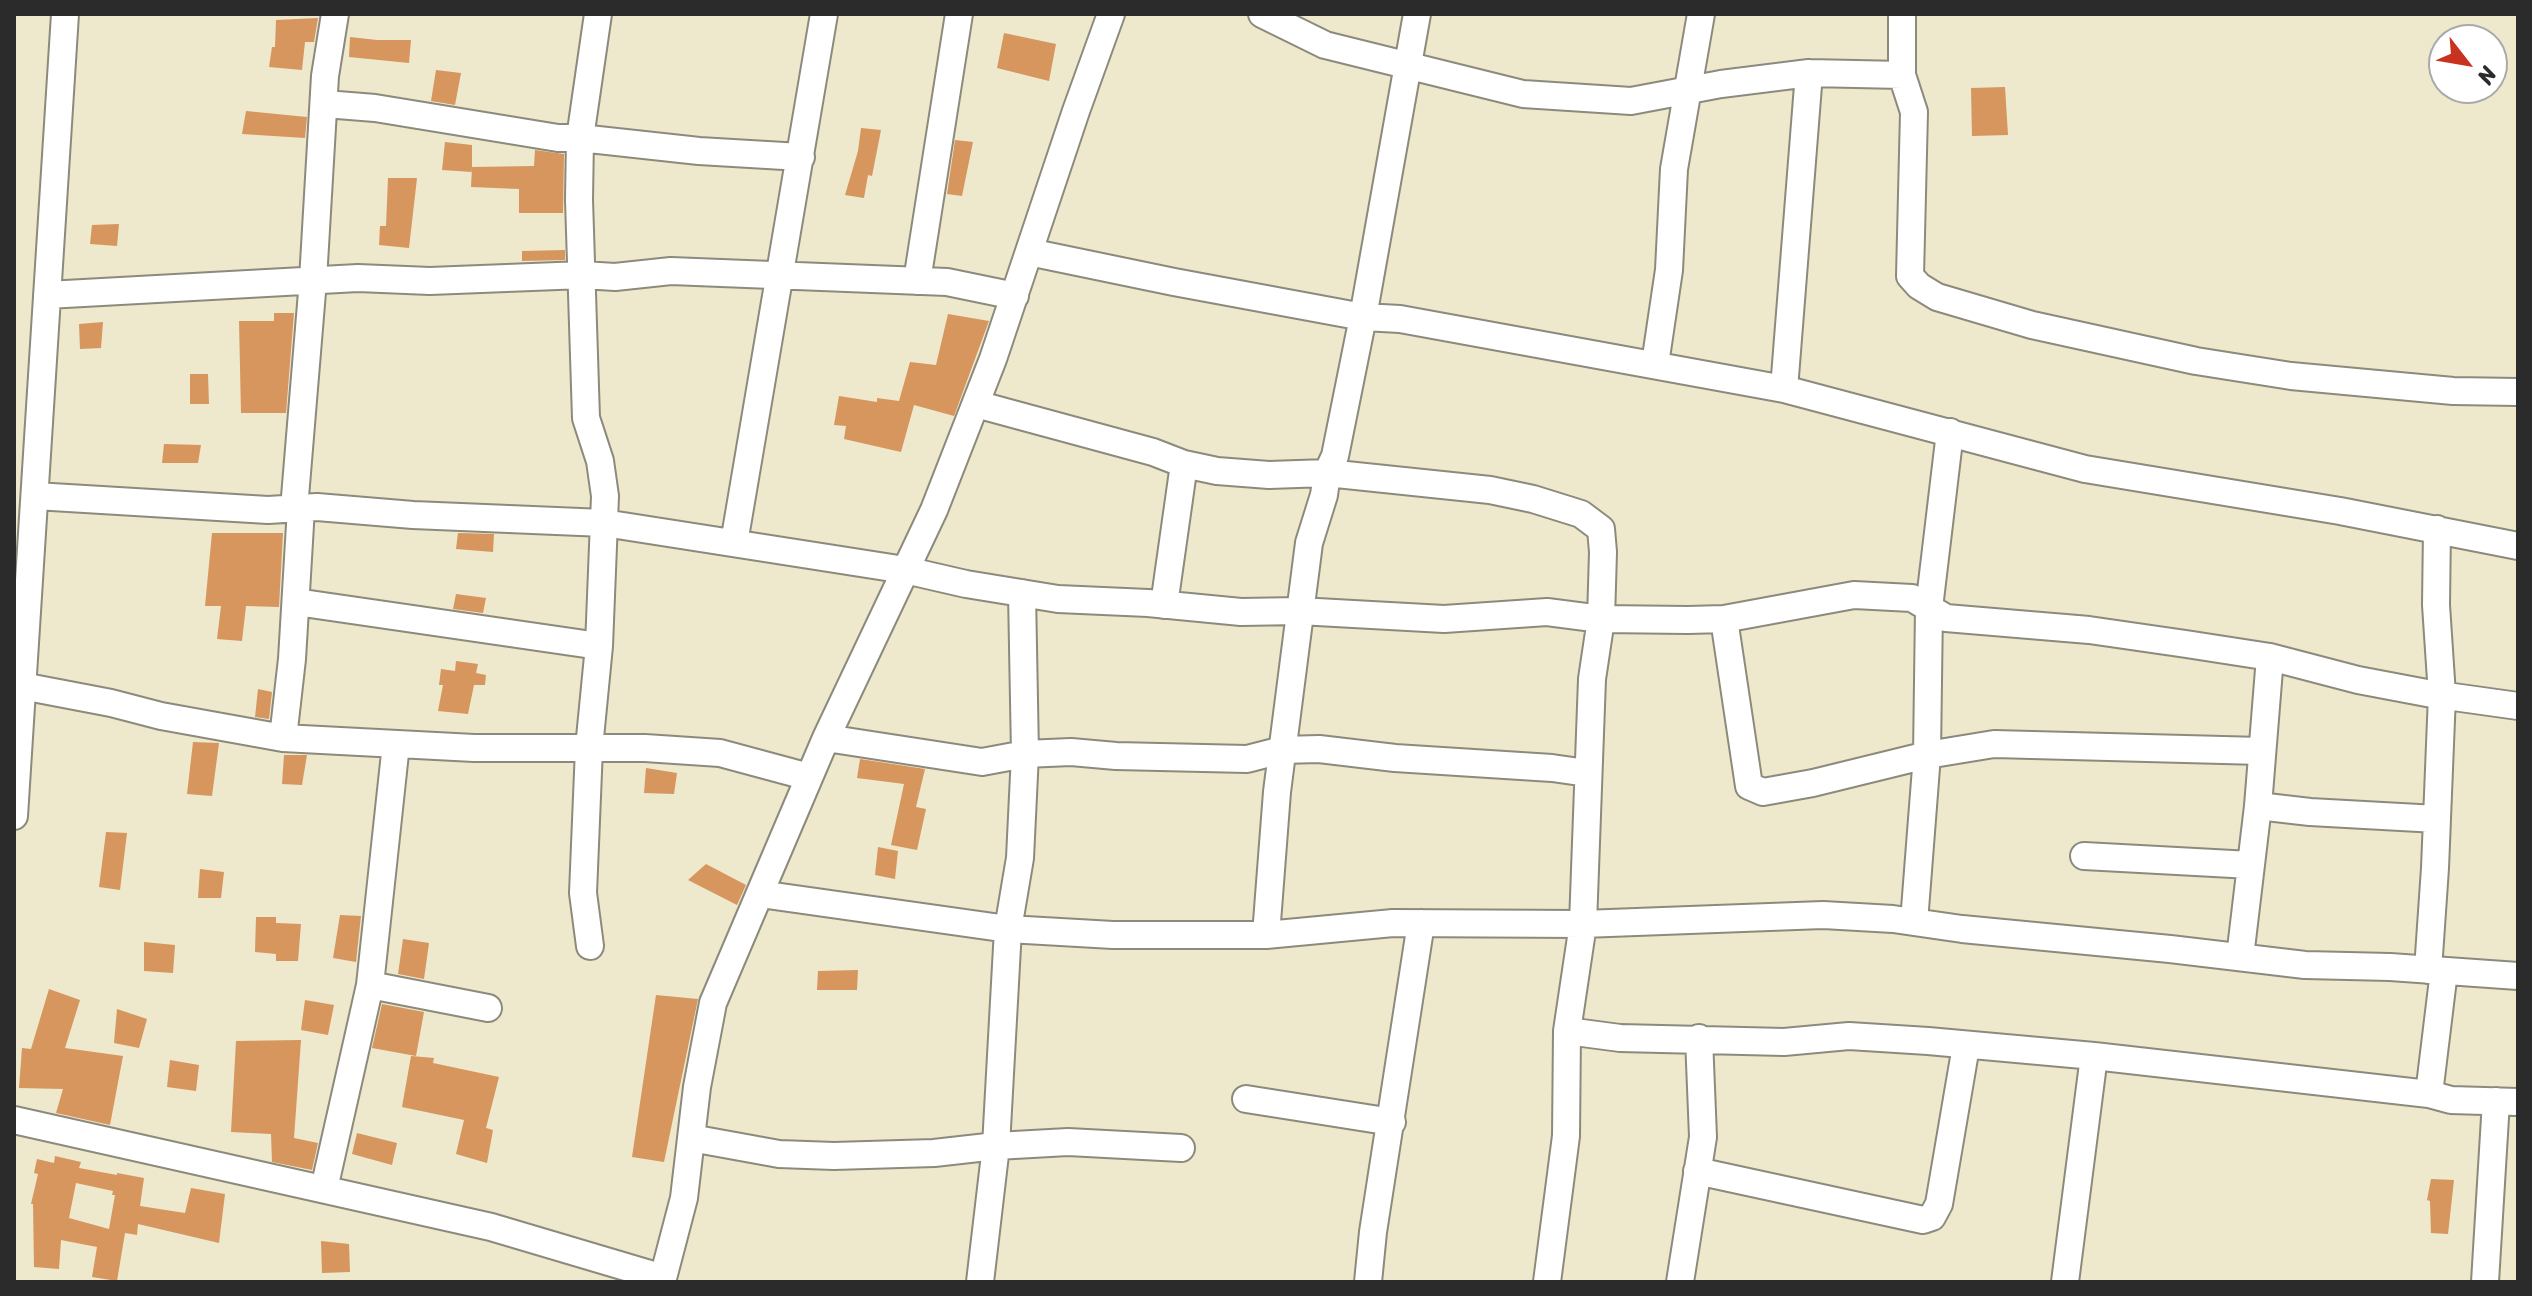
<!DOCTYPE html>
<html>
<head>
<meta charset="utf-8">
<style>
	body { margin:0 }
	#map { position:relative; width:2532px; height:1296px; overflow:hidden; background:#eee8cc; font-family:Sriracha,sans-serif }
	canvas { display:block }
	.frame { position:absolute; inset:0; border:16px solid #2b2b2b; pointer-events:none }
	.north { position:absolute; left:2428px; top:24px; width:80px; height:80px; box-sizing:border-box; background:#fff; border:2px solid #aaa; border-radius:50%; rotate:121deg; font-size:22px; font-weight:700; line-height:32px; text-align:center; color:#2b2b2b }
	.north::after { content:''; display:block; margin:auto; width:28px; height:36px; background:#c8321e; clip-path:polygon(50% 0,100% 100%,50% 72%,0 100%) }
</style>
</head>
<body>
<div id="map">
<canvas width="2532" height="1296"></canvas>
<div class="frame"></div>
<div class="north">N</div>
</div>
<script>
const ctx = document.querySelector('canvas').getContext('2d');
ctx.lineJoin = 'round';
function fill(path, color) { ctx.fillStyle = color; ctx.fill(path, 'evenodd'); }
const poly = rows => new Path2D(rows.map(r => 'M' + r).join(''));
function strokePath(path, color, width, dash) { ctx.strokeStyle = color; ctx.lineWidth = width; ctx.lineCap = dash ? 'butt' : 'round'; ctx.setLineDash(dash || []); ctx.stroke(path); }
const building = poly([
	[318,18,314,42,305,42,302,70,269,67,272,47,275,47,276,20],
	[1004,33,1056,44,1049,81,997,68],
	[350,37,377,40,411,40,409,63,349,57],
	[436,70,461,73,455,105,431,101],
	[2005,87,2008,135,1972,136,1971,88],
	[246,111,307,117,305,138,242,134],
	[861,128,881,130,872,176,868,175,864,198,845,195,858,151],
	[955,140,973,142,962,196,947,194],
	[445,142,472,145,472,172,442,170],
	[535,150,564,154,563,213,519,213,519,189,471,187,472,167,534,166],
	[388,178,417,178,409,248,379,245,380,226,386,226],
	[119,224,117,246,90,244,92,225],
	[565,250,565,260,522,261,522,251],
	[274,313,294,313,286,413,241,413,239,321,274,321],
	[948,314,989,321,954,416,914,405,901,452,844,439,846,426,834,425,839,396,877,402,877,398,899,401,910,362,936,365],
	[103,322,101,348,80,349,79,324],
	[190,374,208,374,209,404,190,404],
	[164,444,201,445,198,463,162,463],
	[212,533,283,533,279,607,246,606,242,641,217,639,221,606,205,606],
	[458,533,494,534,493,552,456,549],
	[456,594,486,598,483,613,453,609],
	[456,661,478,664,476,673,486,675,485,685,474,685,468,714,438,711,443,685,439,685,441,669,455,671],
	[258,689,272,692,269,719,255,717],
	[193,742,219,743,212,796,187,794],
	[284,755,307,755,302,785,282,784],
	[860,759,925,769,916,807,926,809,917,850,891,845,904,784,857,778],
	[646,768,677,773,674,794,644,793],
	[106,832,127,833,120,890,99,887],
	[878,847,898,851,895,879,875,875],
	[706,864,746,885,737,905,688,880],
	[200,869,224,872,221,898,198,898],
	[340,915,361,916,356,962,333,958],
	[256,917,276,917,276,923,301,924,298,961,276,961,276,954,255,952],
	[403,939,429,943,424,979,398,974],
	[144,942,175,945,173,973,144,971],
	[858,970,857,990,817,990,818,971],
	[49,989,80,1000,65,1048,123,1056,110,1125,56,1113,63,1089,19,1088,22,1048,31,1049],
	[656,995,698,999,664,1162,632,1157],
	[305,1000,334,1005,328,1035,301,1030],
	[382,1004,424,1012,416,1056,372,1048],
	[117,1009,147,1019,139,1048,114,1043],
	[301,1040,294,1138,318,1143,312,1170,272,1162,271,1134,231,1132,236,1041],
	[411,1056,434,1058,433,1063,499,1077,486,1128,493,1130,487,1163,456,1154,464,1120,402,1107],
	[170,1060,199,1065,196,1091,167,1087],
	[357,1133,397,1143,392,1165,352,1154],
	[55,1156,81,1162,79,1168,117,1175,117,1173,144,1178,140,1206,185,1213,191,1188,225,1194,219,1243,138,1224,137,1235,125,1233,117,1281,92,1277,97,1247,61,1240,59,1269,34,1267,33,1204,31,1204,38,1174,34,1173,37,1159,54,1163],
	[76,1183,113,1191,112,1195,115,1195,109,1229,69,1218],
	[2431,1179,2454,1180,2448,1234,2431,1233,2430,1201,2427,1200],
	[321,1241,349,1244,350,1272,322,1273]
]);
const minor = poly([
	[1262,14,1325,45,1523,94,1631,101,1721,84,1809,73,1902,75],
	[1902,14,1902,75,1914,112,1910,276,1919,286,1937,297,2032,325,2196,361,2291,376,2453,391,2518,392],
	[325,104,375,108,558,138,580,138,699,151,801,157],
	[1029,252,1174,282,1363,317,1400,319,1784,389,2085,469,2340,511,2518,546],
	[917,281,959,14],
	[47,295,358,278,430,281,583,275,615,277,671,271,947,282,1015,296],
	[1655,364,1669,270,1674,169,1701,14],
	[1784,389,1809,73],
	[976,404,1153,452,1184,464,1217,471,1269,475,1327,473,1490,490,1533,499,1581,514,1601,529,1603,552,1601,619,1592,679,1583,924,1567,1031,1566,1136,1547,1282],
	[35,496,268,510,317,507,413,515,604,523,905,570,966,584,1058,599,1148,603,1241,612,1299,611,1444,619,1547,612,1601,619,1688,620,1724,619,1854,595,1912,598,1946,618,2089,630,2186,644,2270,657,2358,680,2432,694,2518,706],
	[294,509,313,280,325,76,335,14],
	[734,543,824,14],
	[296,602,599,646],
	[1164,605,1184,464],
	[1724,619,1749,786,1763,792,1813,783,1927,755,1994,744,2261,751],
	[22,686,111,703,161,716,283,738,474,748,645,748,720,753,809,777],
	[283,738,292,659,301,508],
	[826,738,982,762,1025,754,1071,752,1116,756,1247,759,1282,750,1319,749,1395,758,1552,768,1587,773],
	[2258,806,2310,812,2437,819],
	[14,816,65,14],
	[2084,856,2251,865],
	[760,894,1008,929,1113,935,1266,935,1393,923,1583,924,1823,915,1893,919,1962,929,2170,949,2305,965,2390,967,2518,976],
	[1914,922,1927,755,1929,608,1950,432],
	[1266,935,1277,792,1309,543,1324,495,1327,473,1335,456,1363,317,1417,14],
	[590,946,583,893,589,748,599,646,605,496,600,461,586,418,579,200,580,138,598,14],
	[2240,957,2258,806,2270,657],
	[2428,970,2435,868,2442,695,2436,605,2437,529],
	[370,985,488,1008],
	[1567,1031,1620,1038,1784,1042,1849,1036,1928,1041,2094,1056,2429,1094,2451,1100,2518,1102],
	[2429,1094,2444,971],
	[1246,1099,1392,1122],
	[14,1120,491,1227,663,1278],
	[691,1138,779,1154,834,1156,934,1153,996,1146,1068,1142,1181,1148],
	[1697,1171,1923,1220,1932,1217,1939,1204,1966,1046],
	[324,1189,370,985,396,744],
	[662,1282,684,1198,697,1087,713,1003,826,738,934,510,993,359,1076,111,1111,14],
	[980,1282,996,1146,1008,929,1020,858,1025,754,1022,593],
	[1368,1282,1373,1232,1421,923],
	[1680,1282,1703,1137,1699,1038],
	[2065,1282,2094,1056],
	[2485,1282,2496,1101]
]);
fill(building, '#d6965e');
strokePath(minor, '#8c8a7c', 30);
strokePath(minor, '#fff', 26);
</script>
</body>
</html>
